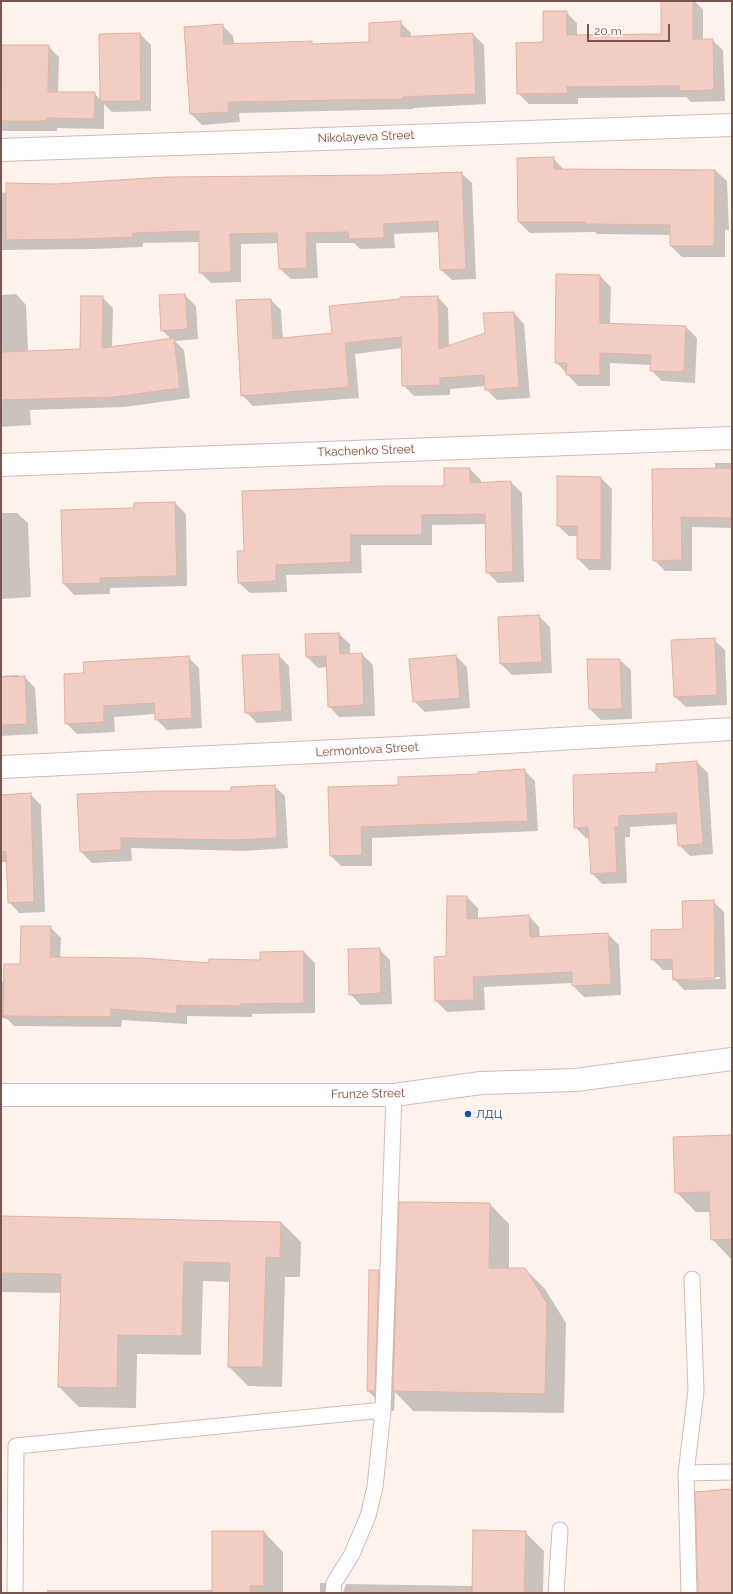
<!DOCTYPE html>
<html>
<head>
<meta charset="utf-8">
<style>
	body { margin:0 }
	#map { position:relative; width:733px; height:1594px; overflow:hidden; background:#fdf3ec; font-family:Raleway,sans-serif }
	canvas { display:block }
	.frame { position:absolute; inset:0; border:2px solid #79554e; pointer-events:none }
	.scale { position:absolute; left:587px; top:24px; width:83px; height:18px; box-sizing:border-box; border:2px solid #79554e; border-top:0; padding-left:5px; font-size:12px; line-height:14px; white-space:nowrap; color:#79554e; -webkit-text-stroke:3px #fff8f3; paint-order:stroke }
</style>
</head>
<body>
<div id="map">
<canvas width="733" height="1594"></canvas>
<div class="frame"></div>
<div class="scale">20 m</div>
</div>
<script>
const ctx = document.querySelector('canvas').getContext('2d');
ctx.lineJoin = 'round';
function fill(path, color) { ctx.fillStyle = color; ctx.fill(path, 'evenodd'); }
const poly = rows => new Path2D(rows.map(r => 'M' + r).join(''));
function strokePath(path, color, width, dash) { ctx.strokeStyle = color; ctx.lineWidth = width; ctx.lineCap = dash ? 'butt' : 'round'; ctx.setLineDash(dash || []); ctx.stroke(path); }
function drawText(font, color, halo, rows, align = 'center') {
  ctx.font = font + ' Raleway,sans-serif'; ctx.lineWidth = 3; ctx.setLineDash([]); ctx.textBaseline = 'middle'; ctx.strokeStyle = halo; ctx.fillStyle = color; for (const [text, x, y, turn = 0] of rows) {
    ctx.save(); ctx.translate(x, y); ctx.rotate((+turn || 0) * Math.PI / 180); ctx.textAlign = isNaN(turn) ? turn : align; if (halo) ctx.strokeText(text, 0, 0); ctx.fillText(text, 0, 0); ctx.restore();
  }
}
const shadow = poly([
	[662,1,695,1,703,10,703,40,712,40,723,50,725,101,691,102,686,97,578,98,578,104,529,104,518,93,544,43,566,12,577,23,577,36,662,35],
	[400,22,411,33,411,37,473,34,484,45,486,104,413,108,413,109,239,113,240,122,202,125,191,114,185,28,222,25,233,36,234,44,311,42,314,45,370,43],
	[140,34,151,45,151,111,112,112,104,104,104,129,57,128,57,131,1,131,1,46,48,46,59,57,58,93,94,93,101,100],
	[553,158,564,170,716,171,727,181,729,230,725,230,725,257,682,257,671,246,671,235,597,234,595,232,530,233,519,222],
	[461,173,472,183,476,279,452,280,441,270,439,232,394,234,395,248,360,249,354,243,316,243,318,278,291,279,280,269,279,243,241,244,241,282,211,283,200,272,200,242,143,243,143,247,93,249,1,250,1,193,55,185],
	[600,276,611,287,610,324,686,327,697,338,695,383,662,381,651,370,652,365,610,363,610,386,578,386,556,362],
	[16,294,26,305,28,352,81,350,102,297,113,308,112,347,171,339,162,330,185,295,196,306,198,339,175,341,184,350,190,398,124,407,30,410,31,425,1,427,1,295],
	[438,297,448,308,449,347,486,334,514,313,524,324,530,398,497,400,486,389,486,386,450,389,450,395,414,396,403,385,402,348,355,354,359,398,253,406,242,395,271,300,281,310,283,339,333,334],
	[715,463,732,463,732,528,692,527,692,571,665,571,654,560,653,470,715,470],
	[470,469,481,480,481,483,511,482,522,493,524,582,498,583,487,572,486,524,432,525,432,545,361,545,362,573,286,575,287,592,250,593,239,583,245,552,445,487],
	[558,477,601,478,612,489,611,570,589,570,578,559,578,536,569,536,558,526],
	[175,503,186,514,187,586,110,588,110,594,74,595,64,584,135,509],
	[1,513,17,513,28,523,31,597,1,599],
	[539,616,550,627,552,673,512,675,501,664,499,618],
	[339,634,350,644,350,655,362,654,373,665,375,716,339,717,329,706,327,667,318,668,307,657,306,635],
	[714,640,725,650,727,705,686,707,675,697],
	[278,655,289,666,292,721,257,723,246,712],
	[456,656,467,667,470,708,425,712,414,701,411,660],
	[188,657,199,668,202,728,167,730,156,719,155,714,114,717,115,732,77,734,66,723],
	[620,660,631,670,632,719,601,720,590,709],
	[18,675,20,677,25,677,35,688,38,734,1,736,1,676],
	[697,762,708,773,713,854,690,856,679,845,678,824,630,827,630,837,625,837,627,883,602,884,592,873,590,838,586,838,575,827],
	[524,770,535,781,538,831,372,838,372,866,341,866,331,856,399,786],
	[274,786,285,796,288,848,245,851,131,848,132,861,92,863,81,852,232,792],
	[30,794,41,805,45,912,19,913,9,902,7,862,1,862,1,796],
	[448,897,467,897,478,908,478,919,529,916,539,927,540,938,608,934,619,945,621,995,584,997,573,986,573,983,484,987,485,1010,447,1012,436,1001,435,958,447,957],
	[713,901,724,912,726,989,684,990,674,979,673,970,663,970,652,959],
	[720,977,720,979,683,980,683,978],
	[50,927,61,938,60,958,210,964,261,961,304,952,315,963,315,1013,252,1014,252,1017,187,1016,187,1024,122,1020,121,1027,14,1026,7,1019,1,1018,1,982,4,982,21,965],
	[379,949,390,960,392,1004,361,1005,350,994],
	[732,1136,732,1259,731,1259,712,1239,711,1212,696,1212,676,1192],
	[490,1204,509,1224,509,1269,525,1269,545,1289,566,1323,564,1413,413,1411,395,1392,394,1411,388,1411,368,1391,378,1271,397,1290],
	[1,1217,281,1222,301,1242,300,1277,285,1277,282,1387,248,1386,229,1367,230,1282,203,1281,201,1355,137,1354,136,1408,79,1407,59,1387,61,1293,1,1292],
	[264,1532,283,1552,283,1593,47,1593,47,1590,213,1590],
	[525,1532,544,1551,543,1593,343,1593,346,1584,473,1586],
	[320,1583,325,1583,334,1593,320,1593]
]);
const building = poly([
	[661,1,693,1,693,39,713,39,714,90,679,91,679,86,567,87,568,93,517,94,516,43,543,42,543,11,567,11,567,35,661,34,661,1],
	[401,21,401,37,473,33,476,94,403,97,403,99,228,102,229,112,190,114,184,27,223,24,224,44,312,41,312,44,369,42,369,23,401,21],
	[140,33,141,101,100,101,99,34,140,33],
	[2,45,49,45,48,92,95,92,94,119,47,118,47,121,1,121,2,45],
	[554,157,554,169,715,170,714,246,670,246,670,225,585,224,585,222,518,222,517,158,554,157],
	[462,172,466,269,440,270,438,221,384,224,384,238,349,239,348,232,306,233,307,268,279,269,277,233,230,234,231,272,199,273,199,231,133,233,133,237,82,239,6,240,6,183,55,184,167,177,383,175,462,172],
	[556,274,600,275,600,323,686,326,684,372,650,371,651,355,600,353,600,375,566,375,567,363,555,363,556,274],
	[185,294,188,329,161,331,159,295,185,294],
	[81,296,103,296,102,348,174,338,180,388,114,397,1,400,1,352,80,349,81,296],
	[438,296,439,349,485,333,483,313,514,312,519,387,485,390,484,375,440,378,440,385,402,386,401,337,345,343,349,387,241,396,236,300,271,299,273,339,332,333,329,306,400,299,400,297,438,296],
	[444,468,470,468,470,483,511,481,513,572,486,573,485,514,422,515,422,535,351,535,351,562,276,565,276,581,238,583,237,551,244,551,242,491,385,486,444,486,444,468],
	[732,468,732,518,681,517,682,560,653,561,652,469,732,468],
	[557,476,601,477,601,560,577,559,577,526,557,526,557,476],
	[175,502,177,576,100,578,100,583,63,584,61,510,134,508,134,503,175,502],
	[539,615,542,662,500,664,498,617,539,615],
	[339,633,340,654,362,653,364,705,328,707,326,656,306,657,305,634,339,633],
	[715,638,717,695,674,697,671,640,715,638],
	[279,654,282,711,245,713,242,655,279,654],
	[456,655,460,698,413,702,409,659,456,655],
	[189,656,192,718,155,720,154,703,104,706,104,722,65,724,64,674,84,673,83,662,189,656],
	[587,659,620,659,622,709,589,709,587,659],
	[25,676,27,724,1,725,1,677,25,676],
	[697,761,703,844,678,846,676,813,619,816,619,826,615,827,617,872,591,874,588,827,574,828,573,775,656,772,656,764,697,761],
	[525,769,528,821,361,827,362,855,330,856,328,787,398,785,398,777,478,774,478,772,525,769],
	[275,785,277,838,234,840,121,838,121,850,80,852,77,794,159,791,231,791,231,787,275,785],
	[31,793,34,902,8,903,6,851,1,852,1,795,31,793],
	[447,896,467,896,467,919,529,915,530,937,608,933,611,984,572,986,572,972,473,977,474,1000,435,1001,434,957,446,956,447,896],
	[714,900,715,978,673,980,672,959,651,960,651,930,683,929,682,901,714,900],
	[21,926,51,926,50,957,142,958,209,963,209,959,260,960,260,952,304,951,304,1003,241,1004,241,1006,177,1005,177,1014,111,1009,111,1017,3,1016,4,964,20,964,21,926],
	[380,948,381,993,349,995,348,949,380,948],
	[732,1135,732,1239,711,1240,709,1192,675,1193,673,1137,732,1135],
	[399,1202,490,1203,489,1268,525,1268,547,1303,545,1394,393,1391,399,1202],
	[1,1216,281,1222,280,1258,266,1257,263,1367,228,1367,230,1263,184,1262,182,1336,118,1335,117,1388,58,1387,61,1274,1,1273,1,1216],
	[369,1270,379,1270,375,1391,367,1391,369,1270],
	[732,1489,732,1593,698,1593,695,1492,732,1489],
	[473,1530,526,1531,524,1593,472,1593,473,1530],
	[212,1531,264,1531,264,1586,250,1586,250,1593,212,1593,212,1531]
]);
const service = poly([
	[686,1473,732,1472],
	[15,1593,16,1446,383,1410],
	[333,1593,334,1583,352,1554,368,1516,375,1487,383,1410,394,1095],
	[556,1593,560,1530],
	[689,1593,686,1473,696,1391,692,1279]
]);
const minor = poly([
	[1,150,732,125],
	[1,465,732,438],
	[1,767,420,747,732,729],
	[1,1095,394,1095,481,1083,576,1080,732,1059]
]);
const markers = [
	[468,1114,4,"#1a4fb4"]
];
const streetNames = [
	["Nikolayeva Street",366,137,-2],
	["Tkachenko Street",366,451,-2],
	["Lermontova Street",367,750,-3],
	["Frunze Street",368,1094,-1]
];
const transitNames = [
	["ЛДЦ",476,1114]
];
fill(shadow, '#0003');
fill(building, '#f2cdc4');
strokePath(building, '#e5b0a4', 1);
strokePath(service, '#d3bbb3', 17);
strokePath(minor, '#d3bbb3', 24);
strokePath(service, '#fff', 15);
strokePath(minor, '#fff', 22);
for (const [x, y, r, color] of markers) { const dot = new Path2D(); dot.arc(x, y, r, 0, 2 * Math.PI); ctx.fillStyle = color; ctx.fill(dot); strokePath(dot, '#fff8f3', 1.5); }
drawText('12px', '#79554e', '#fff8f3', streetNames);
drawText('12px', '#164399', '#fff8f3', transitNames, 'left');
</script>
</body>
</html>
